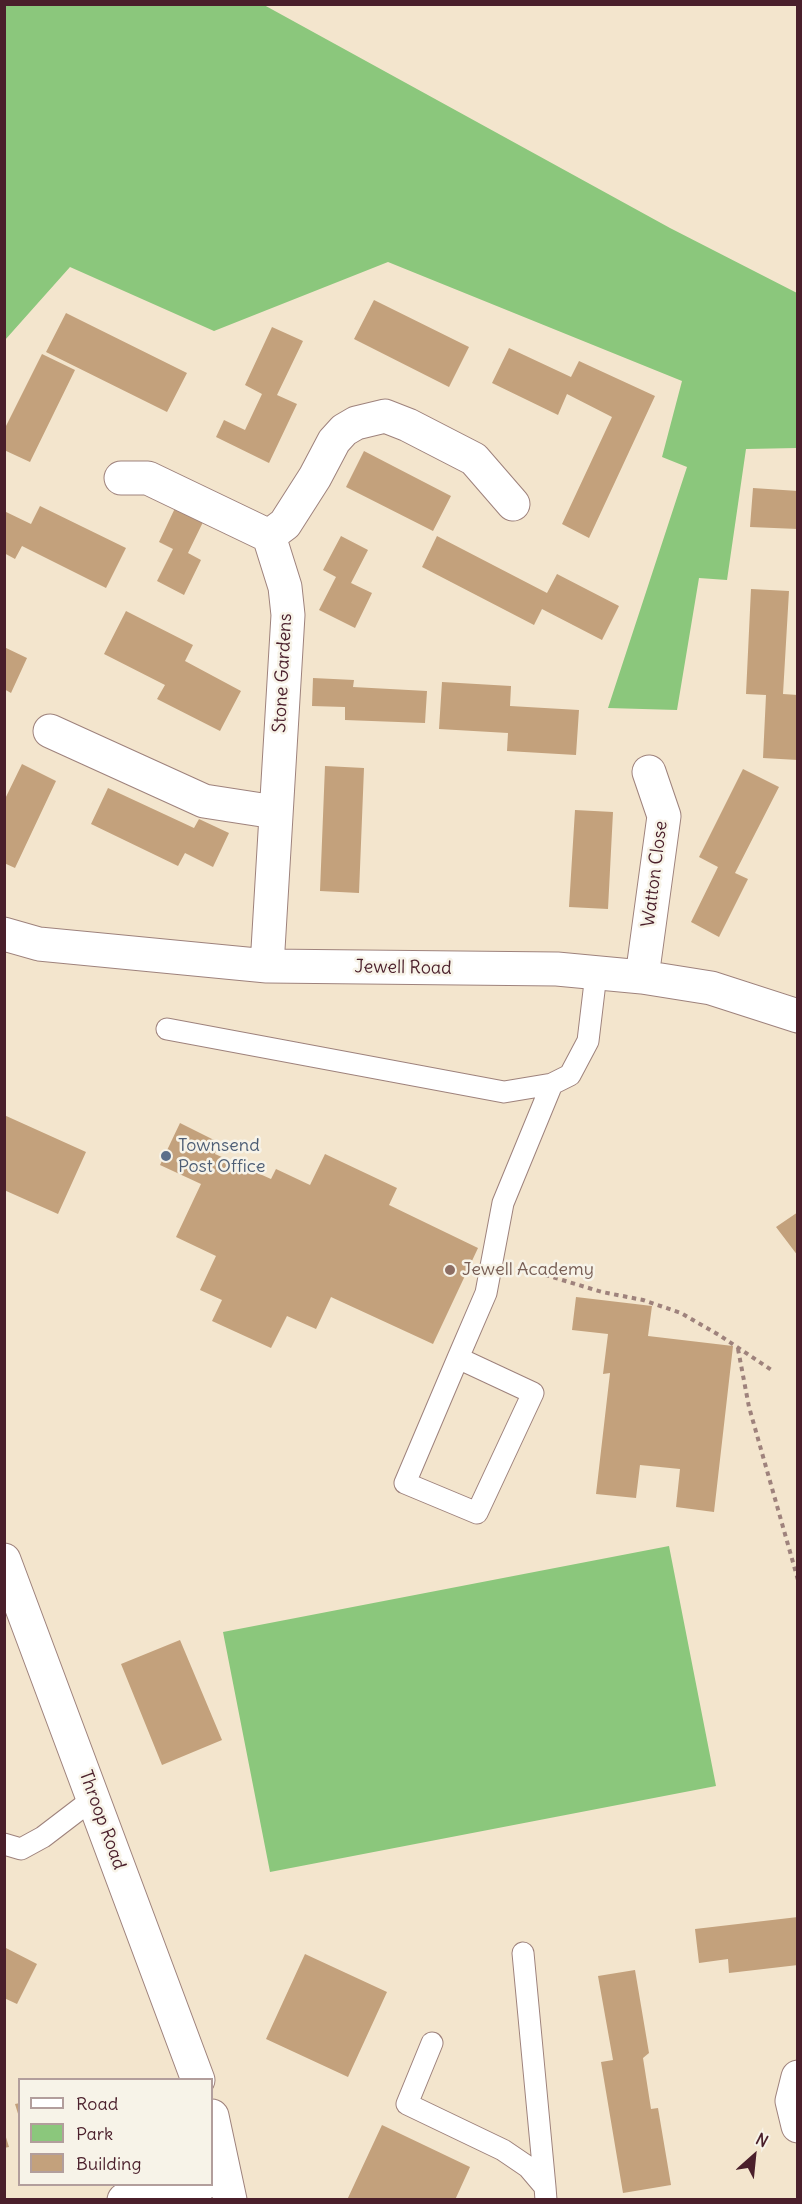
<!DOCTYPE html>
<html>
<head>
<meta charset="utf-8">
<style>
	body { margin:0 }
	#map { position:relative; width:802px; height:2204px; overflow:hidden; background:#f3e5cd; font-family:Delius,sans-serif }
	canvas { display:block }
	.frame { position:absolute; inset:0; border:6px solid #4a1f2b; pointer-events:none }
	.legend { position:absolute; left:18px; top:2078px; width:195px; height:108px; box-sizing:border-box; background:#f7f3e8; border:2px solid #b29e9c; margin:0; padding:8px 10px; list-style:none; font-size:18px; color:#4a1f2b }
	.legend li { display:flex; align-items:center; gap:12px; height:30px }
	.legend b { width:30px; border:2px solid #b29e9c }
	.north { position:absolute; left:724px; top:2126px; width:60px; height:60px; -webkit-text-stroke:4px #f7f3e8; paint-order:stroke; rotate:27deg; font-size:16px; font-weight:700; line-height:24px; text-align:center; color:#4a1f2b }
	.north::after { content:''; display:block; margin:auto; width:21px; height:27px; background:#4a1f2b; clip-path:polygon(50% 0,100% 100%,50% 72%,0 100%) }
</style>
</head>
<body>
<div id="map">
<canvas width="802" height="2204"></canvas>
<div class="frame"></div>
<ul class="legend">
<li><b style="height:8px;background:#fff"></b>Road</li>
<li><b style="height:16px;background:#8bc77c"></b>Park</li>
<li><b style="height:16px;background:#c3a17c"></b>Building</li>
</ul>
<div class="north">N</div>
</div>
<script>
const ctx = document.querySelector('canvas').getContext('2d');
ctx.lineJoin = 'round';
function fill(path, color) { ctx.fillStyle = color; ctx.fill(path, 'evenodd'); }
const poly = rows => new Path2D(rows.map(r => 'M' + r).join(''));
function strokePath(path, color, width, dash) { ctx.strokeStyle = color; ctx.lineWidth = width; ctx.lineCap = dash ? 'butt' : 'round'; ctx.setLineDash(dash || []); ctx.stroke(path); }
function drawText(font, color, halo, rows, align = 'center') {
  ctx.font = font + ' Delius,sans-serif'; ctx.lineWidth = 5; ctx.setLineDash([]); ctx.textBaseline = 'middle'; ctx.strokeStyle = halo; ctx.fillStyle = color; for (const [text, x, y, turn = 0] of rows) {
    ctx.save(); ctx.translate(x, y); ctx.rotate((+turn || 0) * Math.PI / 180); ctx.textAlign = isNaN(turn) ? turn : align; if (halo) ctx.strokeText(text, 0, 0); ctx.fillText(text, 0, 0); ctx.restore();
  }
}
const green = poly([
	[5,4,264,5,670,228,797,293,797,448,746,449,727,580,699,578,677,710,608,708,687,467,662,457,682,381,388,262,214,331,70,267,5,340],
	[669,1546,716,1786,270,1872,223,1632]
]);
const building = poly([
	[374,300,469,347,449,387,354,339],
	[66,313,187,373,167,412,46,352],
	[272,327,303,341,277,395,297,404,269,463,216,437,224,420,245,430,262,394,245,385],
	[509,348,571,377,579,361,655,396,589,538,562,524,612,417,567,394,558,415,492,383],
	[42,354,75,370,30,462,4,450,4,430],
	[364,451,451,496,433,531,346,487],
	[753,488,798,491,798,529,750,527],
	[40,506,126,548,106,588,22,546,15,559,4,553,4,511,31,524],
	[176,506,204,520,188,553,201,560,184,595,157,581,173,549,159,542],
	[341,536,368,550,351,583,372,593,355,628,319,610,336,577,323,570],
	[437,536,547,593,557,574,619,606,602,640,542,609,534,625,422,567],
	[751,589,789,591,783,694,798,695,798,760,763,758,766,695,746,694],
	[126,611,193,645,185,661,241,691,220,731,157,699,165,685,104,654],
	[4,647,27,658,11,693,4,689],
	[313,678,354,680,353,687,427,691,425,723,345,720,345,707,312,706],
	[442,682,511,686,510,706,579,710,576,755,507,751,508,733,439,729],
	[22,764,56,781,15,868,4,863,4,801],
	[325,766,364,768,359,893,320,891],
	[743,769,779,787,735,873,748,879,719,937,691,922,718,867,699,857],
	[108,788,194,828,199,819,229,833,213,867,185,853,178,866,91,824],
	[575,810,613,812,608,909,569,907],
	[4,1115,86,1152,58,1214,4,1190],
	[180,1123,218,1142,215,1154,271,1179,276,1169,310,1185,325,1154,397,1188,389,1205,478,1248,433,1344,331,1297,316,1329,287,1316,271,1348,212,1321,222,1300,200,1290,216,1256,176,1237,201,1184,160,1165],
	[798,1212,798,1256,776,1227],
	[576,1297,652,1306,648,1336,733,1346,714,1512,676,1507,680,1469,640,1465,636,1498,596,1494,610,1373,603,1374,608,1334,572,1330],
	[180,1640,222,1740,162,1765,121,1664],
	[798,1917,798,1965,729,1973,728,1959,699,1963,695,1929],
	[4,1947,37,1964,17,2004,4,1998],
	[305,1954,387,1992,348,2077,266,2039],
	[635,1970,649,2053,643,2058,651,2109,658,2108,671,2185,623,2193,601,2062,613,2060,598,1976],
	[20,2103,20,2117,19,2117,15,2104],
	[382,2125,470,2167,455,2200,347,2200],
	[4,2131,9,2147,4,2148]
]);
const path = poly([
	[519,1267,602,1292,643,1300,681,1313,719,1335,773,1371],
	[738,1349,749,1407,798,1580]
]);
const service = poly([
	[167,1029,504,1092,552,1084,570,1075,588,1041,596,974],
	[458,1358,533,1393,477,1513,405,1483,458,1358,486,1293,503,1203,552,1084],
	[4,1844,21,1849,43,1837,94,1798],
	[523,1953,545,2187],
	[432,2043,407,2104,503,2150,528,2167,545,2187,546,2200]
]);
const minor = poly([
	[121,478,148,478,269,536,285,587,288,615,267,966],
	[269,536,285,524,315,477,334,441,344,430,356,423,385,416,408,425,474,459,513,504],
	[50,731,204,801,275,812],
	[4,934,39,944,267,966,557,969,642,977,711,988,798,1016],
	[642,977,664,816,649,772],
	[4,1560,198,2080],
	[798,2077,792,2101,798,2126],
	[212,2116,230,2200],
	[124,2200,202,2184]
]);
const markers = [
	[166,1156,6,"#5c6f8a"],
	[450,1270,6,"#8d6e63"]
];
const streetNames = [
	["Stone Gardens",283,673,-87],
	["Watton Close",655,874,-83],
	["Jewell Road",403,968,1],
	["Throop Road",102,1820,70]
];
const serviceNames = [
	["Townsend",178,1146],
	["Post Office",178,1167]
];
const educationNames = [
	["Jewell Academy",462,1270]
];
fill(green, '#8bc77c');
fill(building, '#c3a17c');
strokePath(service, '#9e827c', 23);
strokePath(minor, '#9e827c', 35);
strokePath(path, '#9e827c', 4, [4.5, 4.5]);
strokePath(service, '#fff', 21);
strokePath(minor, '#fff', 33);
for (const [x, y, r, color] of markers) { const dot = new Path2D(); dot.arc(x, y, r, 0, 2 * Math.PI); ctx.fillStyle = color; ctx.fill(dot); strokePath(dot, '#f7f3e8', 2); }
drawText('18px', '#4a1f2b', '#f7f3e8', streetNames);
drawText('18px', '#4e5e75', '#f7f3e8', serviceNames, 'left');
drawText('18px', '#785e54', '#f7f3e8', educationNames, 'left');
</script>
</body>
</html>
